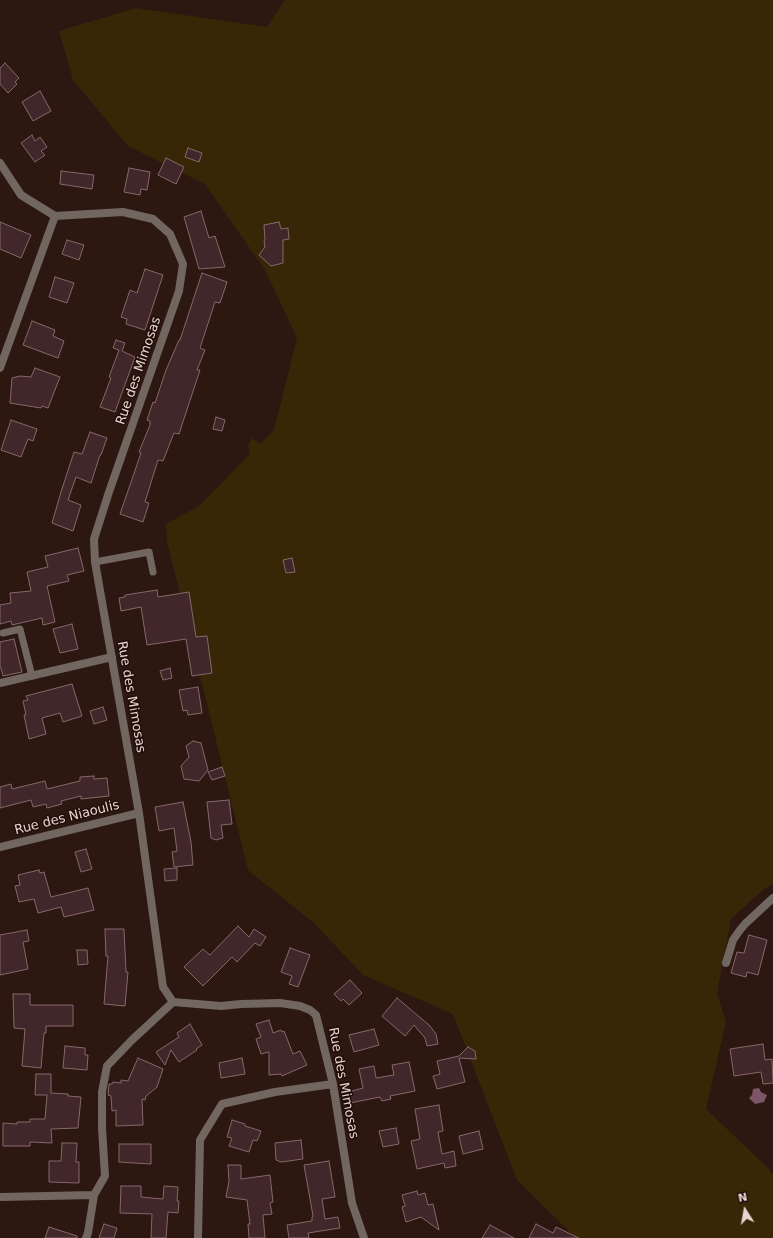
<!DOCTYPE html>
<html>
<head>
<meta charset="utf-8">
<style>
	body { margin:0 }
	#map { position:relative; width:773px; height:1238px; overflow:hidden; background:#2d1711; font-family:"DejaVu Sans",sans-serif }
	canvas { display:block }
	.north { position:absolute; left:725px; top:1190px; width:40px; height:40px; -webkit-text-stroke:3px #230d08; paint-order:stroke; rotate:349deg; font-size:11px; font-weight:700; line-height:16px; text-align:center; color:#e6d6d1 }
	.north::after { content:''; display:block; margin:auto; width:14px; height:18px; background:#e6d6d1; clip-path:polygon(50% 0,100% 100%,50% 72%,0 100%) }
</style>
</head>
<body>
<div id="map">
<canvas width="773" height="1238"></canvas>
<div class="north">N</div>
</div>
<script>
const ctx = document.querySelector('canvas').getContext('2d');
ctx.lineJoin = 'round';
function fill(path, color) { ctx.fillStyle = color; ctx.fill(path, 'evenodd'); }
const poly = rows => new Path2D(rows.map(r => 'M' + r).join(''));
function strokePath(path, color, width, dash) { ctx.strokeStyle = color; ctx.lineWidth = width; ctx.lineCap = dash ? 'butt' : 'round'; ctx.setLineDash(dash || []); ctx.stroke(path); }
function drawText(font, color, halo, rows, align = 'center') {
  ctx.font = font + ' "DejaVu Sans",sans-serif'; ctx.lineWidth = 3; ctx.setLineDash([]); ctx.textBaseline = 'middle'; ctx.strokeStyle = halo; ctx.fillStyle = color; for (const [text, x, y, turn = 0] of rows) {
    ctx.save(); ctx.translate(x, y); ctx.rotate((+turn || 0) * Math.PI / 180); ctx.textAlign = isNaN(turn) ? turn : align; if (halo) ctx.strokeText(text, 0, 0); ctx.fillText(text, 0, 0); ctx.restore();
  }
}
const green = poly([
	[285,0,773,0,773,885,765,888,731,919,717,993,726,1022,706,1109,769,1169,773,1175,773,1238,576,1238,517,1180,453,1014,363,975,314,923,248,870,167,541,166,524,199,506,250,454,248,445,252,438,260,444,274,430,297,338,265,270,205,184,128,146,73,80,59,31,136,8,267,27]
]);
const water = poly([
	[759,1088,761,1092,767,1095,764,1102,755,1104,749,1098,752,1095,753,1089]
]);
const building = poly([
	[5,63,19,78,15,82,17,84,8,93,0,84,0,68,5,63],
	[40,91,51,111,33,121,22,102,40,91],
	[32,135,35,141,40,137,47,147,41,151,45,155,35,162,21,143,32,135],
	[188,148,202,153,199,162,185,157,188,148],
	[166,158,184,167,176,184,158,175,166,158],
	[129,168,150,172,147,190,141,189,140,195,124,192,129,168],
	[61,171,94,175,92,189,60,184,61,171],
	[201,211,209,238,215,236,225,267,199,269,184,217,201,211],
	[0,222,31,235,21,258,0,249,0,222],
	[279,222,281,229,288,228,289,239,283,240,283,263,271,266,259,255,265,247,264,241,265,240,264,225,279,222],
	[67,240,84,245,79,260,62,254,67,240],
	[145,269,163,275,145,330,126,324,127,319,121,317,130,290,137,293,145,269],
	[202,273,227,282,220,303,215,302,200,348,205,350,197,370,200,370,179,434,174,433,163,461,158,460,145,502,149,503,143,522,120,514,141,453,139,452,150,425,150,421,147,420,153,402,155,403,166,370,179,340,180,340,202,273],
	[55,277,74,283,67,303,49,297,55,277],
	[32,321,55,330,53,336,64,341,58,358,23,345,32,321],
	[116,340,125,343,122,351,135,357,115,412,100,407,111,378,109,377,119,350,113,348,116,340],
	[35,368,60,377,48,408,42,406,41,408,10,403,12,378,20,376,31,377,35,368],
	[216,417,225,420,222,431,213,429,216,417],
	[11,420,37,429,33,441,28,439,21,457,1,450,11,420],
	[90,432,107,438,101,455,100,455,91,483,76,477,68,500,81,505,73,531,52,523,61,492,74,452,82,454,90,432],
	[78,548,84,571,67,575,69,581,47,586,55,622,43,625,42,618,12,625,11,621,0,624,0,605,11,603,10,593,31,591,27,572,48,567,45,556,78,548],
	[292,558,295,572,286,573,283,560,292,558],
	[157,590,158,597,189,592,196,637,207,636,212,673,192,676,186,639,147,645,141,607,121,611,119,598,125,597,125,595,157,590],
	[72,624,78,649,60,653,53,629,72,624],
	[14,639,22,672,3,676,1,668,0,668,0,642,14,639],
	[170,668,172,678,163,680,160,671,170,668],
	[72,684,82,716,63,722,60,713,42,718,46,734,29,739,24,715,26,715,23,701,28,700,26,696,72,684],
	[198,687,202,713,188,715,187,710,183,711,179,690,198,687],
	[103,707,107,720,94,724,90,711,103,707],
	[193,741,201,743,208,770,199,781,184,779,181,766,189,757,186,746,193,741],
	[222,767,225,776,212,780,208,772,222,767],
	[94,776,94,779,107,778,109,796,81,799,81,796,61,801,62,804,47,808,46,804,33,807,31,800,0,808,0,787,11,784,12,789,45,781,47,789,80,781,80,777,94,776],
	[229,800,232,824,221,825,223,838,216,840,211,838,207,802,229,800],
	[183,802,191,842,193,865,174,867,172,852,177,851,174,828,159,831,155,807,183,802],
	[86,849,92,869,81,872,75,852,86,849],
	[177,868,177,880,165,881,164,869,177,868],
	[39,870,40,873,44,872,51,897,88,888,94,910,64,917,61,907,38,913,34,899,19,902,15,886,20,885,18,875,39,870],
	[238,926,249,937,254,929,266,937,260,946,255,943,237,962,232,957,203,986,184,967,203,949,210,955,238,926],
	[105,929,124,929,126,972,128,972,125,1006,104,1004,108,956,106,956,105,929],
	[27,930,29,941,23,942,28,969,0,975,0,935,27,930],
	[749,935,767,940,758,975,747,972,746,977,731,973,737,952,744,953,749,935],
	[290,948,310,955,298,987,289,984,292,976,281,972,290,948],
	[77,950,87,950,88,964,78,965,77,950],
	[350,980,362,993,349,1005,343,999,341,1001,334,994,350,980],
	[13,994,30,994,30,1005,73,1005,73,1026,46,1026,46,1033,44,1033,41,1068,22,1066,25,1029,14,1028,13,994],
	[397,998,429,1025,436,1034,438,1044,427,1046,425,1038,414,1025,405,1036,382,1016,397,998],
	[269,1020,273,1033,281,1030,282,1032,284,1031,293,1054,300,1051,307,1065,282,1076,281,1074,269,1075,269,1052,261,1054,256,1039,261,1037,256,1024,269,1020],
	[190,1024,202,1045,196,1049,197,1050,179,1062,171,1050,165,1065,156,1052,179,1037,177,1033,190,1024],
	[374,1029,379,1045,354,1052,349,1035,374,1029],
	[763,1044,765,1060,772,1059,773,1083,763,1084,761,1072,734,1076,730,1049,763,1044],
	[65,1046,85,1048,85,1055,88,1055,87,1070,63,1068,65,1046],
	[468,1047,475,1051,476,1059,459,1058,465,1082,437,1089,433,1076,440,1074,437,1061,459,1056,468,1047],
	[138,1058,163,1069,157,1087,146,1096,145,1100,142,1099,143,1125,116,1126,116,1110,112,1111,111,1096,108,1095,109,1084,112,1084,113,1082,121,1083,121,1080,128,1081,138,1058],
	[242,1058,245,1074,221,1078,219,1063,242,1058],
	[409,1062,415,1091,390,1096,391,1099,382,1101,380,1097,350,1103,348,1092,363,1088,359,1069,374,1066,376,1078,394,1075,392,1065,409,1062],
	[36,1074,51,1074,51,1093,68,1094,68,1096,81,1097,78,1128,51,1129,52,1143,30,1142,30,1146,3,1146,3,1123,17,1124,17,1122,30,1122,30,1119,45,1119,47,1095,35,1095,36,1074],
	[439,1105,443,1131,438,1132,442,1154,454,1151,456,1166,445,1168,444,1163,417,1169,411,1141,420,1139,415,1109,439,1105],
	[232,1120,245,1124,245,1126,261,1131,257,1141,253,1140,249,1152,229,1146,232,1138,227,1137,232,1120],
	[396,1128,399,1144,383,1147,379,1131,396,1128],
	[479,1131,483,1149,463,1154,459,1136,479,1131],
	[301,1140,303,1159,281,1162,276,1160,275,1143,301,1140],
	[62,1143,77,1143,76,1162,79,1162,79,1183,49,1182,49,1161,61,1161,62,1143],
	[119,1144,151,1144,151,1164,119,1162,119,1144],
	[329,1161,335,1197,322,1199,325,1219,338,1217,340,1228,308,1233,309,1238,289,1238,287,1225,312,1221,312,1217,313,1216,304,1165,329,1161],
	[228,1165,241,1165,241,1179,270,1175,273,1202,270,1203,272,1214,263,1215,265,1238,249,1238,248,1224,250,1224,247,1200,226,1197,229,1181,228,1165],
	[121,1186,141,1186,141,1197,163,1199,164,1186,178,1187,177,1201,179,1201,178,1213,168,1212,166,1238,151,1238,152,1214,120,1213,121,1186],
	[417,1191,418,1195,425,1193,428,1205,433,1204,439,1230,421,1217,406,1222,402,1207,405,1206,402,1195,417,1191],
	[104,1224,117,1228,114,1238,99,1238,104,1224],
	[536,1224,553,1233,556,1227,579,1238,529,1238,536,1224],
	[490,1225,514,1238,482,1238,490,1225],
	[49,1227,77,1236,77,1238,45,1238,49,1227]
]);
const lane = poly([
	[95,562,149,552,153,572],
	[3,633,20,629,32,676]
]);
const street = poly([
	[0,163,21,195,55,216,123,212,153,219,170,234,183,264,179,291,109,492,94,539,95,562,139,813,163,987,173,1002,221,1006,241,1004,280,1003,300,1006,310,1010,316,1015,333,1084,352,1203,364,1238],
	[0,368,55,216],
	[0,683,112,657],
	[0,847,139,813],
	[726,963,733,940,740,930,745,924,773,898],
	[0,1197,94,1195],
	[86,1238,88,1233,94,1195,105,1176,102,1128,102,1092,107,1066,132,1040,173,1002],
	[198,1238,200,1140,222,1104,275,1092,333,1084]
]);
const streetNames = [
	["Rue des Mimosas",139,371,-71],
	["Rue des Mimosas",131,697,80],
	["Rue des Niaoulis",67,818,-14],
	["Rue des Mimosas",343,1083,79]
];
fill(green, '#372707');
fill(water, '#7c5667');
fill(building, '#41272a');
strokePath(building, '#86686a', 1);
strokePath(lane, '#726760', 7);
strokePath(street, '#726760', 8);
drawText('13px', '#e6d6d1', '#230d08', streetNames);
</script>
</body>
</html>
